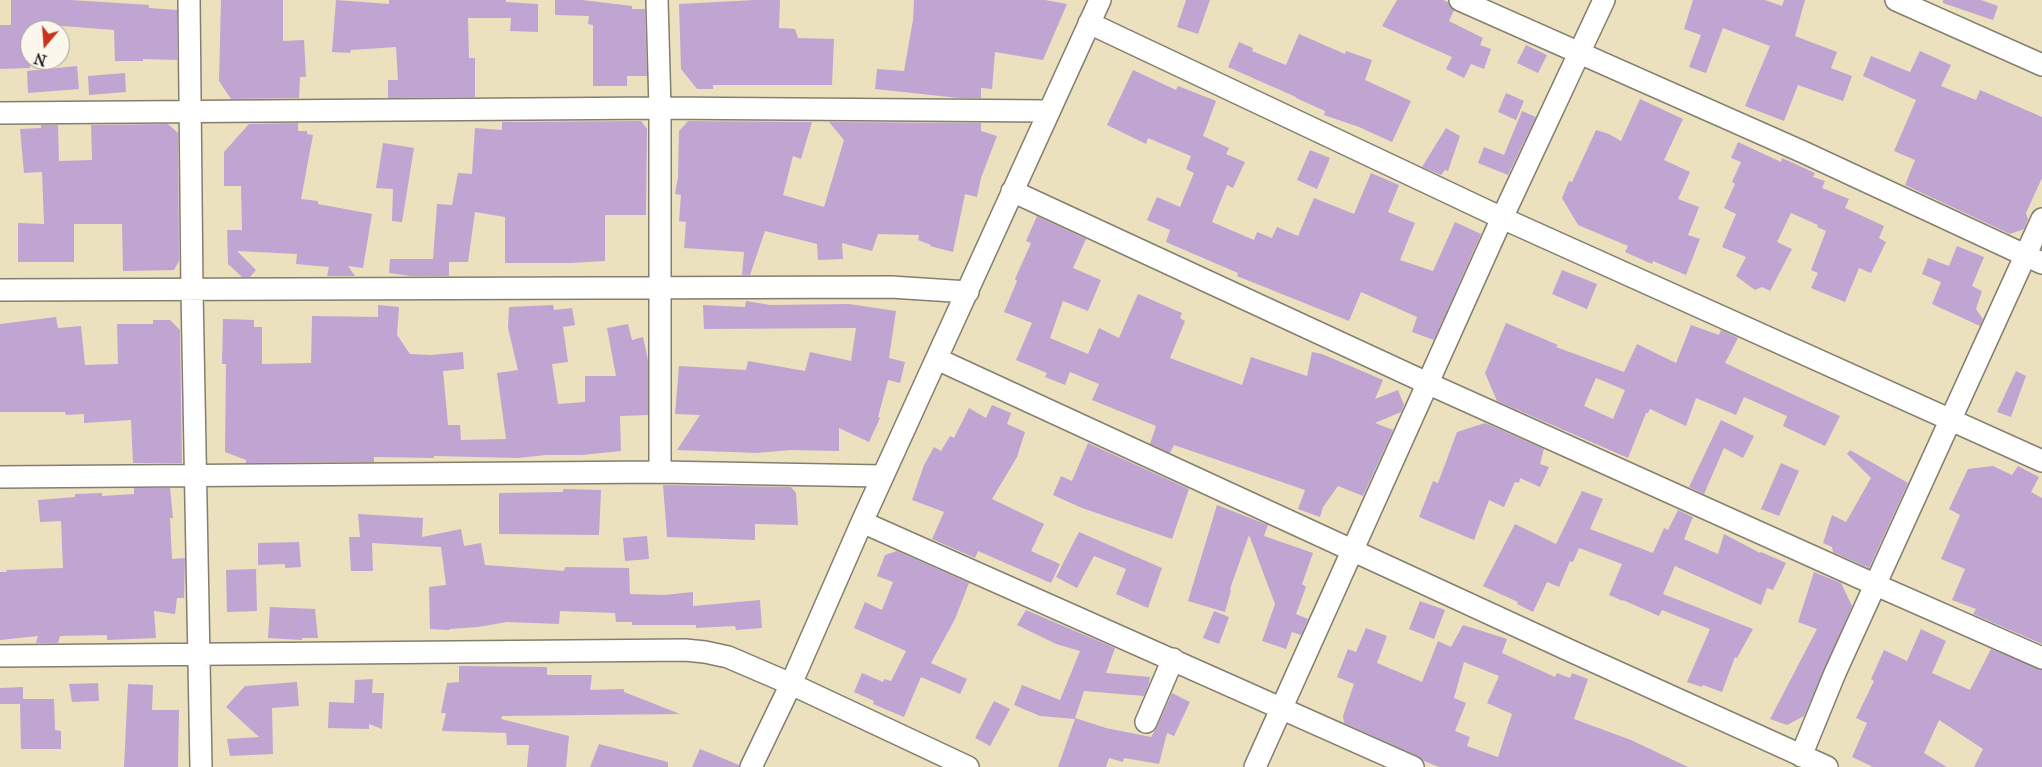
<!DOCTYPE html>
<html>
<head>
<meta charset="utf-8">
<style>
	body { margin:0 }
	#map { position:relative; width:2042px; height:767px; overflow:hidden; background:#ebe1bf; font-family:"IM FELL Great Primer",serif }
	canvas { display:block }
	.north { position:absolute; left:20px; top:20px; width:50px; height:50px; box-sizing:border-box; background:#fbf7ec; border:1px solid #a29f99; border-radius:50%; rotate:198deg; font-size:14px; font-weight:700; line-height:20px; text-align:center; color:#1c1c1c }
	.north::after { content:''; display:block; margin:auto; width:18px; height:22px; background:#c8321e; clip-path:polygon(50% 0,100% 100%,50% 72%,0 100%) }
</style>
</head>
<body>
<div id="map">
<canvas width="2042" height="767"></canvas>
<div class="north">N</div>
</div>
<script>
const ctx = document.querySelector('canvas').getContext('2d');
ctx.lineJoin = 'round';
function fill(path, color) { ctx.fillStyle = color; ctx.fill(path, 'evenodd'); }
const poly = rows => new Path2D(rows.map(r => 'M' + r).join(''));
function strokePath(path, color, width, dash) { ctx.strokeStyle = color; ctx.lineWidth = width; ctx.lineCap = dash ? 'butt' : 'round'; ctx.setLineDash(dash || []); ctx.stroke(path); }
const building = poly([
	[11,0,71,0,149,5,149,8,177,10,177,60,143,59,143,61,115,61,114,30,37,24,37,30,30,30,30,68,0,69,0,25,11,25],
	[221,0,283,0,283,41,304,40,306,77,300,77,299,98,231,99,219,81],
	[336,0,389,4,389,0,506,0,506,2,538,4,538,32,510,31,511,18,468,18,469,58,475,58,475,97,388,98,388,80,398,80,396,47,351,50,350,53,332,52],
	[555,0,582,0,632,6,632,9,645,9,647,76,627,76,627,86,593,86,593,25,588,24,589,16,555,15],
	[755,0,780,0,779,28,795,29,798,38,834,39,832,85,713,85,713,89,697,89,681,69,679,4],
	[914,0,1045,0,1067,4,1043,60,995,52,992,89,981,88,981,98,959,98,875,89,877,69,904,71,913,20],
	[1186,0,1210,0,1198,34,1177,27],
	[1397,0,1443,0,1448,2,1454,10,1449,21,1483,38,1480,45,1491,49,1484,69,1471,64,1464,78,1446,69,1452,57,1382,26],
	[1693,0,1765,0,1782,6,1784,0,1805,0,1795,36,1837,52,1831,68,1852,76,1843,101,1798,85,1784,121,1745,106,1770,46,1723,28,1706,73,1689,67,1701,35,1684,29],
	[1943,0,1981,0,1998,6,1993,20,1943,3],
	[1299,34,1345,54,1346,51,1372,60,1365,80,1411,101,1392,142,1359,127,1324,115,1325,111,1296,98,1296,97,1228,67,1239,42,1253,48,1252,51,1286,65],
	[1526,45,1547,55,1538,73,1517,63],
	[1920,51,1951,65,1941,86,1976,100,1980,90,2042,117,2042,178,2026,213,2028,219,2024,229,2010,234,1905,185,1915,160,1894,151,1916,100,1863,76,1871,56,1910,72],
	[77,66,79,89,28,93,27,71],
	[1133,70,1176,90,1178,86,1216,101,1203,136,1229,148,1226,154,1245,162,1233,188,1227,185,1212,222,1254,240,1257,232,1272,238,1277,227,1298,236,1314,198,1354,214,1371,173,1399,185,1388,212,1415,223,1400,260,1433,271,1455,222,1481,234,1434,340,1412,332,1417,317,1361,292,1349,321,1237,276,1238,273,1166,242,1170,230,1147,220,1157,197,1180,207,1194,173,1186,169,1191,156,1148,138,1146,144,1107,125],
	[125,73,126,92,89,95,88,76],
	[1506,93,1524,101,1516,120,1498,112],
	[1640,99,1683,119,1664,160,1690,172,1678,199,1699,207,1688,235,1700,239,1686,275,1653,261,1652,264,1625,252,1628,246,1578,225,1562,198,1569,181,1572,182,1596,130,1609,134,1621,141],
	[1522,111,1536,117,1508,175,1478,163,1484,147,1504,155],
	[641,121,647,129,646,215,605,215,605,261,571,263,505,263,505,217,475,212,468,262,449,262,449,276,411,276,389,273,390,259,433,259,437,204,452,205,458,173,472,174,475,128,502,130,502,122],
	[688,121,812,122,801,159,793,156,783,195,824,207,844,140,829,122,981,123,981,131,997,136,981,178,977,197,965,194,953,252,930,246,931,245,918,240,919,235,878,234,872,251,842,243,843,259,818,260,817,244,765,231,750,275,742,275,744,252,684,248,686,222,679,221,681,195,675,194,678,177,679,131],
	[298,123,298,131,307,131,307,134,313,135,301,199,318,201,318,204,372,214,363,268,348,266,355,276,327,276,329,267,296,264,297,254,237,251,256,270,250,277,242,277,228,264,227,230,242,230,241,186,224,186,224,152,249,124],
	[168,124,178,133,179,261,174,270,123,271,122,224,74,224,74,262,18,262,18,223,44,224,42,172,24,173,20,129,41,128,41,125,58,125,59,161,92,160,91,125],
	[1446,128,1460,136,1448,171,1445,170,1441,175,1422,167],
	[1738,142,1781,162,1782,158,1815,173,1813,177,1825,181,1822,188,1849,199,1845,208,1884,226,1879,238,1886,242,1871,273,1859,268,1845,302,1811,288,1818,273,1811,270,1826,231,1817,227,1818,225,1791,213,1777,242,1792,249,1770,291,1762,287,1755,290,1736,276,1746,257,1722,247,1736,214,1724,208,1735,184,1732,182,1741,162,1731,158],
	[383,143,414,148,402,222,392,221,393,189,376,188],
	[1310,150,1330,158,1317,189,1297,180],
	[1037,216,1086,239,1073,268,1101,280,1088,311,1063,301,1050,338,1088,354,1099,328,1119,338,1138,294,1182,313,1180,318,1185,321,1170,358,1242,385,1251,357,1307,376,1312,352,1322,354,1383,380,1375,399,1398,390,1404,405,1401,412,1375,423,1393,430,1363,496,1338,486,1323,507,1320,517,1298,509,1305,490,1174,445,1170,453,1150,444,1156,426,1092,400,1099,384,1070,372,1065,385,1045,377,1047,373,1016,360,1032,323,1004,312,1017,281,1015,279,1031,243,1026,241],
	[1957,246,1984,257,1972,286,1982,291,1976,309,1983,319,1980,326,1932,304,1941,282,1922,274,1928,258,1949,266],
	[1562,270,1597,284,1587,309,1552,294],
	[746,301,770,305,849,304,896,311,889,358,905,362,900,383,888,380,878,417,880,418,869,442,839,428,839,451,790,450,757,453,677,450,700,415,675,414,679,366,746,370,748,361,805,371,810,352,851,361,856,328,704,329,703,305,745,307],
	[378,305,399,307,397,335,410,354,431,355,463,352,464,369,443,371,448,425,460,425,461,440,506,439,497,373,518,370,508,328,509,307,553,305,554,310,572,308,575,325,563,327,568,362,552,364,558,404,585,402,585,376,616,376,607,328,628,324,632,340,643,337,648,360,648,415,620,416,621,451,582,455,546,455,518,458,434,456,434,458,374,457,374,462,246,463,246,460,225,452,226,364,222,364,223,319,254,320,254,327,262,327,262,364,311,363,312,316,378,317],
	[56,317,58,328,81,326,85,365,118,364,117,324,153,324,153,320,170,320,180,330,182,463,133,463,131,420,84,423,84,414,66,415,65,412,0,412,0,324],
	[1506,323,1558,345,1556,347,1624,372,1637,344,1676,363,1691,325,1719,335,1721,330,1738,338,1725,363,1840,416,1825,446,1783,426,1787,416,1744,397,1736,415,1696,398,1686,426,1650,409,1648,413,1646,413,1628,458,1497,401,1485,373],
	[1596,378,1625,390,1613,419,1584,406],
	[2016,371,2026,376,2011,417,1997,412],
	[992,405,1011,413,1007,424,1025,432,1017,457,992,499,1044,524,1031,551,1060,564,1051,583,978,551,975,558,932,539,944,512,912,500,924,465,934,447,941,451,950,436,954,438,969,408,986,418],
	[1721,420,1754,436,1743,458,1724,448,1704,494,1689,487],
	[1485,423,1544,449,1540,464,1549,467,1540,487,1520,478,1519,483,1515,482,1504,507,1489,500,1474,540,1419,517,1433,481,1438,483,1457,432],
	[1088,443,1189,489,1172,539,1082,508,1053,495,1061,476,1072,481],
	[1850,450,1908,483,1869,568,1833,552,1832,547,1823,543,1832,515,1846,522,1871,478,1847,454],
	[1781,463,1799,471,1779,516,1761,509],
	[1993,466,2012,475,2018,466,2039,477,2031,492,2042,498,2042,644,1973,614,1976,609,1952,600,1965,569,1941,559,1960,515,1949,509,1968,469],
	[663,485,791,487,796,493,798,525,755,524,755,540,667,537],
	[134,488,170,488,173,518,170,518,172,559,185,558,184,598,177,598,175,614,154,611,156,638,107,640,107,635,60,636,58,643,36,643,38,636,0,640,0,572,7,572,6,570,63,568,61,521,40,522,38,500,75,497,75,494,102,493,102,496,134,494],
	[563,489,601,490,599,535,499,534,499,493,563,492],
	[1582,491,1603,499,1590,529,1653,553,1664,528,1668,530,1678,510,1693,517,1684,539,1718,554,1724,534,1760,553,1761,552,1786,563,1773,590,1767,588,1761,605,1675,566,1663,594,1753,629,1737,658,1735,657,1722,692,1703,685,1702,687,1687,682,1710,629,1662,610,1659,616,1623,600,1623,601,1609,595,1622,564,1579,548,1573,562,1570,561,1559,587,1547,582,1533,612,1517,604,1518,602,1483,586,1515,524,1556,544],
	[1217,505,1268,525,1264,536,1313,553,1302,584,1306,587,1296,614,1308,619,1301,635,1292,632,1286,649,1262,641,1275,604,1249,535,1230,589,1231,590,1225,612,1188,601],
	[358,514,423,518,422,537,461,529,464,546,481,543,485,565,564,571,565,567,629,568,630,594,664,595,693,592,693,606,760,600,762,628,736,630,735,626,696,628,696,625,632,625,632,622,616,622,615,613,560,611,559,624,507,622,478,627,450,629,449,630,430,629,429,587,446,585,441,547,372,543,373,571,351,571,349,537,360,537],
	[1079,532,1162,568,1148,608,1116,594,1126,569,1094,556,1077,588,1056,577],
	[647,536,649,559,625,561,623,538],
	[299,542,301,567,285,568,285,564,258,565,258,543],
	[897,551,969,583,955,619,931,663,967,679,960,694,921,677,904,717,873,704,874,701,854,692,862,673,883,682,884,679,891,681,906,651,854,628,865,602,882,610,893,582,877,576,885,555],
	[256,569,257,611,227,612,226,570],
	[1814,572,1841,583,1852,606,1804,716,1787,725,1770,719,1817,629,1798,622],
	[1420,601,1445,610,1434,639,1409,629],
	[270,607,315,609,318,638,302,638,302,640,268,638],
	[1026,610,1115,648,1106,673,1150,677,1149,683,1144,696,1084,691,1075,718,1106,728,1151,737,1157,727,1172,693,1190,702,1174,736,1167,733,1159,764,1124,758,1123,762,1109,758,1106,767,1058,767,1075,719,1040,716,1014,705,1022,685,1060,700,1080,651,1056,644,1017,625],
	[1214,611,1229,617,1219,644,1203,638],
	[1463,625,1507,639,1502,653,1555,677,1557,673,1570,678,1572,673,1588,679,1574,719,1631,740,1688,767,1439,767,1424,761,1418,756,1344,723,1343,716,1354,684,1337,677,1348,649,1356,652,1366,628,1387,636,1377,663,1422,682,1438,641,1451,647],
	[1464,662,1499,676,1487,703,1512,714,1498,757,1467,746,1470,737,1455,731,1466,703,1454,698],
	[1921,629,1946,641,1932,673,1970,690,1991,649,2042,670,2042,767,1974,767,1983,749,1939,720,1924,753,1947,767,1873,767,1852,757,1867,723,1856,718,1874,681,1871,679,1884,650,1907,661],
	[459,666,547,667,547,675,592,675,590,690,624,689,624,692,680,714,502,716,501,719,569,736,566,767,527,767,529,745,507,745,506,733,442,731,446,713,441,713,447,683,459,682],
	[373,679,372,693,384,693,382,729,369,724,369,729,328,728,329,702,354,703,355,680],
	[297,682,299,706,272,708,273,754,230,756,227,739,259,737,226,707,245,686],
	[98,683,99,701,72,702,69,684],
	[128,684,153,685,152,710,179,710,178,767,124,767],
	[23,687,23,699,54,699,55,730,61,731,61,749,21,749,20,704,0,704,0,688],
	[994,701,1010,709,990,746,975,738],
	[599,744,668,762,668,767,590,767],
	[700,749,739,765,739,767,692,767]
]);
const minor = poly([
	[189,0,192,291,201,767],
	[657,0,660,108,660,472],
	[1460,0,1803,152,2042,263],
	[1896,0,2042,65],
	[1089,23,1502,218,2042,461],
	[0,113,660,108,1049,111],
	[1012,191,1427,383,1876,585,2042,658],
	[0,290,891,287,968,292],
	[937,359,1573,652,1827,767],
	[0,477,660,472,882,476],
	[862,522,1413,767],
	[0,656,685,650,705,652,728,657,791,684,968,767],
	[1146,722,1173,659],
	[1801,756,1835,673,2042,219],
	[751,767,791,684,862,522,1100,0],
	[1255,767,1502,218,1604,0]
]);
fill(building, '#c0a4d2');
strokePath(minor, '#847e6e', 24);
strokePath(minor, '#fff', 21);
</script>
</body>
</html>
